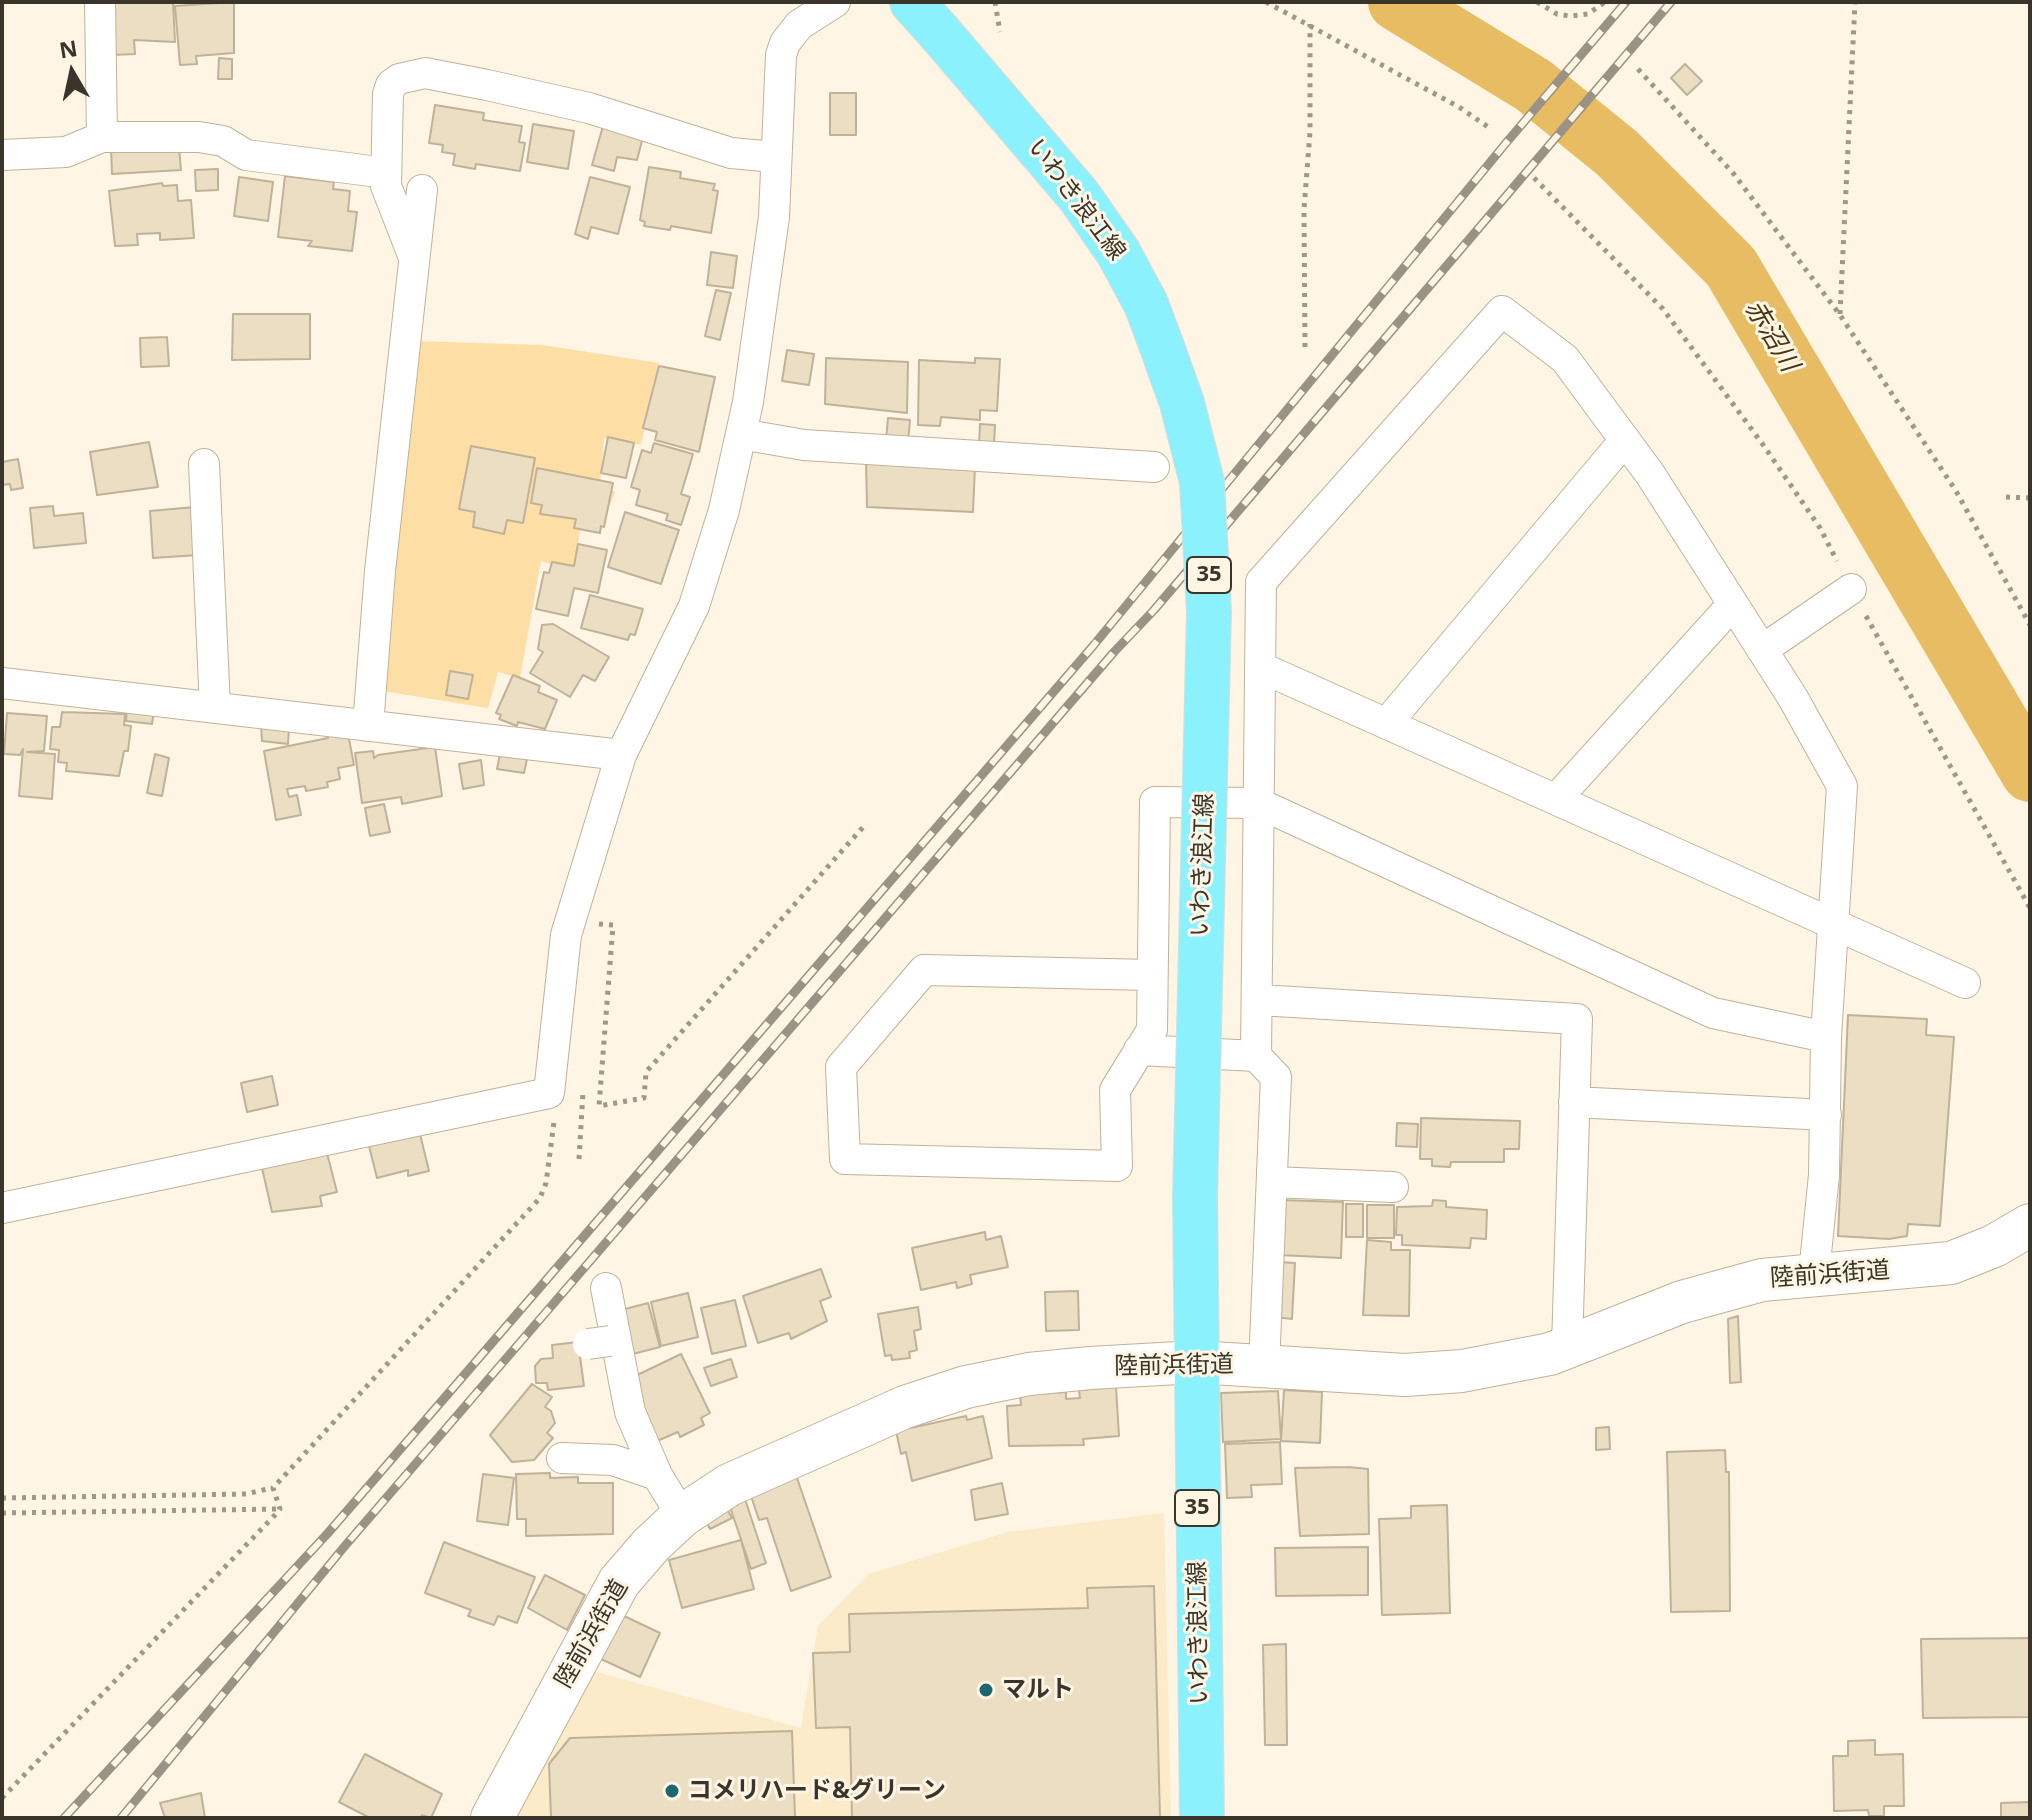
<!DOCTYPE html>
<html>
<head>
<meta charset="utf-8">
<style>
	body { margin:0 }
	#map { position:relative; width:2032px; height:1820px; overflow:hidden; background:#fef5e5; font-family:"Open Sans",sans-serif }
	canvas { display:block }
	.frame { position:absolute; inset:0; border:4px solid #3a352a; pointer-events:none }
	.north { position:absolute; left:32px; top:32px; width:80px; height:80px; -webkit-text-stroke:6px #fef5e5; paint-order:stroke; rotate:351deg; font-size:22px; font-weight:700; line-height:32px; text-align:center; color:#3a352a }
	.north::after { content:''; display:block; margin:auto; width:28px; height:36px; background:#3a352a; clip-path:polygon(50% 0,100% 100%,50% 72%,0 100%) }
</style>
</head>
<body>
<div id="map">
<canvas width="2032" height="1820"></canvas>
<div class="frame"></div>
<div class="north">N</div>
</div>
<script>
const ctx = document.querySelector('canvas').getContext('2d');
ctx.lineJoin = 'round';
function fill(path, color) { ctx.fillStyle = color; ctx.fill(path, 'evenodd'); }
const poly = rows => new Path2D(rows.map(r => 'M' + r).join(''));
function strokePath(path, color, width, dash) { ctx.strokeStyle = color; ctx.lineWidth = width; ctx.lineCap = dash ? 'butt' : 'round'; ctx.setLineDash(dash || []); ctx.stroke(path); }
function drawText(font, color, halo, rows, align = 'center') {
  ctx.font = font + ' "Open Sans","Noto Sans JP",sans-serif'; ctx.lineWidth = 6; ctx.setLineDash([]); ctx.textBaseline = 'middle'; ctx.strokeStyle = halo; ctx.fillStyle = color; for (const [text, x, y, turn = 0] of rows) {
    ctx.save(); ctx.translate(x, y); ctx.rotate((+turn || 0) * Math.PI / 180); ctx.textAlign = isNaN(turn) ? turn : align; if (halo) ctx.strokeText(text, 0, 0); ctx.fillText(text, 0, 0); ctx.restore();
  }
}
const built = poly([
	[1164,1513,1171,1818,510,1818,593,1671,801,1728,818,1626,868,1574,1008,1532]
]);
const green = poly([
	[415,341,542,345,659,363,641,445,604,438,600,484,615,492,599,532,580,531,573,571,541,561,520,678,498,672,488,708,377,690]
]);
const river = poly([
	[1397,2,1533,85,1617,153,1731,267,2030,773]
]);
const building = poly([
	[110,2,173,2,175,42,134,40,135,54,112,55,110,2],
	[234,2,234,53,196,56,197,64,180,65,175,6,234,2],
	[219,58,232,59,232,79,218,79,219,58],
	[1685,64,1702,81,1687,95,1671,78,1685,64],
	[830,93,856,93,856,135,830,135,830,93],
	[435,105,484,113,483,120,522,126,519,142,525,143,520,171,476,164,475,169,453,165,455,154,442,152,443,145,429,143,435,105],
	[533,124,574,131,568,169,527,162,533,124],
	[603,126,644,133,637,160,617,157,614,171,592,165,603,126],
	[179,147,181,170,112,174,111,148,179,147],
	[649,167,681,172,680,178,715,184,713,190,718,191,711,233,671,226,670,230,644,226,645,222,640,220,649,167],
	[218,169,218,190,196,191,195,170,218,169],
	[285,176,334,182,333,189,350,191,348,211,357,212,352,251,308,246,312,241,278,237,285,176],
	[239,177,273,182,268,221,234,216,239,177],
	[590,177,630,187,618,234,591,227,588,239,575,234,590,177],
	[162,183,163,186,177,185,178,201,191,200,194,238,160,240,160,233,137,234,138,245,115,246,109,191,162,183],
	[711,252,737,256,733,288,707,285,711,252],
	[716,290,731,293,720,340,705,336,716,290],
	[233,314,310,314,310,359,232,360,233,314],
	[167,337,169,366,141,367,140,338,167,337],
	[787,350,814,354,809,385,782,381,787,350],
	[826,358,908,362,907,413,825,404,826,358],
	[975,358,1000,359,997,411,980,410,980,420,941,417,940,426,918,425,919,360,975,363,975,358],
	[659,366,715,377,699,452,655,440,657,432,643,428,659,366],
	[888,418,910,420,908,442,886,440,888,418],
	[980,424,995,425,994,445,979,445,980,424],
	[608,437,634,443,626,478,601,473,608,437],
	[149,442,158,487,97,495,90,452,149,442],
	[654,443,693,454,681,494,690,497,681,525,666,520,668,514,636,505,640,490,631,487,642,450,651,453,654,443],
	[471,446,535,458,523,523,507,520,504,534,473,527,475,512,459,509,471,446],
	[18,459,23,488,11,490,10,484,2,485,2,462,18,459],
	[866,461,975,466,973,512,867,507,866,461],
	[537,468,613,483,604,527,601,526,600,533,574,528,576,519,540,514,542,505,531,503,537,468],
	[53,506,54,516,83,513,86,543,34,548,30,508,53,506],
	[195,507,198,555,153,558,150,511,195,507],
	[625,512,679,530,661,584,608,567,625,512],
	[578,544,607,550,598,593,574,588,568,616,536,609,544,572,549,573,552,562,574,566,578,544],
	[590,595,643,609,635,635,630,634,628,640,581,628,590,595],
	[553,624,609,657,595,681,583,675,570,697,530,673,543,652,538,649,542,625,553,624],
	[450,671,473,675,468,699,446,695,450,671],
	[513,675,540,686,538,692,557,700,545,729,518,722,517,726,499,719,501,715,496,713,513,675],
	[127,708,154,711,152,724,126,721,127,708],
	[62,712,125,714,124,725,131,726,128,751,124,751,119,776,66,771,67,763,58,762,59,750,50,749,52,727,60,727,62,712],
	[7,713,47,716,44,751,27,752,55,754,52,799,19,796,23,749,20,755,4,754,7,713],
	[261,725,289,728,288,744,262,741,261,725],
	[327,732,349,739,354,765,338,768,340,779,327,782,328,787,306,791,305,786,287,789,289,797,297,795,301,815,276,820,264,751,328,738,327,732],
	[435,747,442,796,402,804,401,797,362,803,355,753,373,751,374,758,378,755,435,747],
	[155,754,169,758,162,796,147,793,155,754],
	[500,754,527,759,524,773,497,769,500,754],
	[481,760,484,785,463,789,459,764,481,760],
	[384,804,390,832,370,836,365,808,384,804],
	[1848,1015,1927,1019,1926,1035,1954,1037,1940,1226,1908,1224,1907,1236,1889,1239,1838,1236,1848,1015],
	[272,1076,278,1105,247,1112,241,1083,272,1076],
	[1421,1118,1520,1121,1519,1149,1504,1149,1504,1162,1451,1162,1450,1167,1432,1166,1432,1159,1420,1159,1421,1118],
	[1397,1123,1418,1124,1417,1147,1396,1146,1397,1123],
	[420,1134,429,1171,408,1176,408,1170,377,1178,369,1146,420,1134],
	[327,1153,337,1192,320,1196,322,1206,272,1212,262,1168,327,1153],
	[1280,1200,1343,1202,1341,1258,1278,1255,1280,1200],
	[1433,1200,1446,1201,1446,1207,1487,1210,1486,1239,1471,1238,1470,1248,1402,1245,1402,1235,1396,1235,1397,1207,1432,1206,1433,1200],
	[1346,1204,1363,1204,1363,1237,1346,1237,1346,1204],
	[1367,1205,1394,1205,1394,1238,1367,1238,1367,1205],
	[985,1232,986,1240,1001,1236,1008,1267,970,1275,972,1284,957,1288,956,1282,921,1290,912,1248,985,1232],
	[1367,1240,1391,1242,1391,1250,1410,1250,1409,1316,1363,1315,1367,1240],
	[1278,1262,1295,1263,1292,1319,1275,1317,1278,1262],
	[821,1269,831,1297,820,1301,827,1321,791,1339,789,1333,758,1343,743,1296,821,1269],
	[1078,1291,1079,1330,1046,1331,1045,1292,1078,1291],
	[688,1293,698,1337,661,1346,651,1302,688,1293],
	[735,1300,746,1346,712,1354,701,1308,735,1300],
	[648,1303,660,1347,625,1356,614,1312,648,1303],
	[918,1307,921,1329,914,1331,917,1350,909,1352,910,1358,892,1360,891,1355,885,1356,878,1314,918,1307],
	[1738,1316,1741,1382,1730,1383,1728,1319,1738,1316],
	[578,1342,584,1386,548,1390,547,1383,536,1383,535,1366,541,1359,553,1358,552,1345,578,1342],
	[681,1354,710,1413,701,1418,704,1425,680,1437,678,1432,657,1441,631,1378,681,1354],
	[731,1359,737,1377,711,1386,704,1368,731,1359],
	[532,1384,552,1397,545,1407,551,1411,555,1423,547,1433,553,1438,534,1460,512,1462,490,1435,532,1384],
	[1116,1387,1119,1436,1083,1439,1084,1445,1009,1446,1007,1406,1021,1405,1020,1395,1066,1392,1066,1399,1080,1398,1079,1390,1116,1387],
	[1284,1390,1322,1392,1320,1443,1281,1441,1284,1390],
	[1278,1391,1281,1439,1223,1442,1221,1393,1278,1391],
	[966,1416,967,1420,983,1416,992,1458,912,1481,906,1452,901,1454,896,1431,966,1416],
	[1609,1427,1610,1449,1596,1450,1596,1428,1609,1427],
	[1280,1442,1282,1484,1251,1485,1252,1497,1227,1498,1225,1444,1280,1442],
	[1725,1450,1726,1472,1729,1472,1730,1611,1671,1612,1667,1452,1725,1450],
	[1349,1467,1368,1469,1369,1534,1300,1536,1295,1468,1349,1467],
	[550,1473,550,1478,578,1477,578,1483,613,1483,613,1534,526,1536,526,1519,517,1519,516,1474,550,1473],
	[483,1474,514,1478,508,1525,477,1521,483,1474],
	[796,1475,831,1577,791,1591,767,1518,759,1520,751,1496,796,1475],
	[1002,1483,1008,1514,975,1520,971,1490,1002,1483],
	[745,1499,766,1563,751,1569,729,1504,745,1499],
	[1447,1505,1450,1613,1382,1615,1379,1519,1411,1518,1411,1506,1447,1505],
	[727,1509,732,1518,710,1529,706,1521,727,1509],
	[741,1540,754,1589,682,1608,669,1560,741,1540],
	[444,1542,535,1577,517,1623,498,1616,494,1625,468,1616,471,1610,425,1593,444,1542],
	[1368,1547,1368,1595,1276,1596,1275,1548,1368,1547],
	[545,1575,585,1595,567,1630,528,1608,545,1575],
	[1154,1586,1160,1818,852,1818,850,1727,816,1728,813,1653,850,1652,849,1614,1088,1608,1087,1588,1154,1586],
	[622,1615,660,1633,640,1677,601,1659,622,1615],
	[2030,1638,2030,1717,1923,1718,1921,1639,2030,1638],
	[1286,1644,1287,1745,1265,1745,1263,1645,1286,1644],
	[792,1731,795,1818,551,1818,549,1764,570,1738,792,1731],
	[1875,1740,1875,1755,1903,1754,1904,1806,1884,1806,1884,1816,1869,1816,1868,1810,1834,1811,1833,1756,1848,1756,1848,1741,1875,1740],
	[365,1754,442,1794,431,1818,422,1815,420,1818,370,1818,339,1802,365,1754],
	[201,1793,205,1818,165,1818,160,1803,201,1793],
	[2030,1802,2030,1818,2001,1818,2001,1803,2030,1802]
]);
const path = poly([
	[995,2,1000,32],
	[1266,2,1459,107,1491,129],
	[1537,2,1557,14,1570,16,1588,14,1605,2],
	[1638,69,1733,173,1840,315,1956,491,2030,625],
	[1534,178,1663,309,1764,446,1820,528,1837,561],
	[1840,314,1855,2],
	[1305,347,1304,209,1310,132,1310,24],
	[2006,497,2030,498],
	[1866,616,2030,908],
	[599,924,613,925,599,1106,644,1098,646,1072,864,826],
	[579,1159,583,1092],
	[2,1498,246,1494,272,1488],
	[2,1513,280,1509],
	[2,1798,276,1514,280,1509,273,1488,540,1198,546,1183,554,1122]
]);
const street = poly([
	[100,2,102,137],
	[2,155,66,152,102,137,199,137,223,141,246,155,386,173],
	[413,255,386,186,388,94,391,85,399,79,425,73,487,85,589,108,731,153,775,157],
	[741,434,804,445,1154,467],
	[204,464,215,708],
	[1762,650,1851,589],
	[1260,667,1965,983],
	[2,683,621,755],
	[1387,723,1625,440],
	[368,726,380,571,422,190],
	[1557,798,1733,604],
	[1152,975,924,970,841,1067,845,1159,1117,1166,1115,1090,1152,1030,1155,802,1258,803,1713,1013,1826,1037],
	[1259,1000,1577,1019,1567,1347],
	[1139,1050,1256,1056,1276,1077,1264,1367],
	[1256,1056,1261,582,1502,311,1565,359,1650,474,1793,698,1842,786,1826,1037,1824,1175,1814,1273],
	[1574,1102,1826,1115],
	[1273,1182,1393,1187],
	[2,1208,549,1093,566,935,621,755,694,606,724,510,748,402,774,217,781,55,785,43,799,25,835,2],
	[606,1288,630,1412,657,1475,682,1516],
	[562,1458,613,1460,657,1475]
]);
const secondary = poly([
	[492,1818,619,1582,651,1545,682,1516,729,1485,905,1407,966,1387,1029,1374,1090,1368,1196,1362,1405,1375,1462,1371,1550,1354,1682,1302,1762,1280,1951,1263,1994,1246,2030,1225]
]);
const primary = poly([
	[912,2,939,32],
	[1195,1197,1202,1818]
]);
const rail = poly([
	[64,1818,328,1533,1093,646,1506,143,1626,2],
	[121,1818,344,1547,1114,652,1154,610,1671,2]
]);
const streetBridge = poly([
	[588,1344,610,1341]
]);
const primaryBridge = poly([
	[939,32,1079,196,1118,252,1146,304,1162,347,1182,403,1202,482,1209,612,1195,1197]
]);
const markers = [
	[986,1690,8,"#1b6870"],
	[672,1791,8,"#1b6870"]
];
const shields = [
	[1209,575,44],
	[1197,1508,44]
];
const shieldNames = [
	["35",1209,575],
	["35",1197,1508]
];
const streetNames = [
	["いわき浪江線",1076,200,53],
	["いわき浪江線",1203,865,-88],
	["陸前浜街道",1830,1275,-4],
	["陸前浜街道",1174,1366,-1],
	["いわき浪江線",1199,1633,-91],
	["陸前浜街道",592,1634,-60]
];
const poiNames = [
	["マルト",1002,1690],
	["コメリハード&グリーン",688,1791]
];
const waterNames = [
	["赤沼川",1771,336,59]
];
fill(built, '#fcebc8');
fill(green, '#fddea4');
strokePath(river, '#e8bc62', 58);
fill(building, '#ecdec3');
strokePath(building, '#bfb298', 2);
strokePath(street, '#c0b299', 32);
strokePath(secondary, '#c0b299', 44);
strokePath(primary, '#dcdbd9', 46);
strokePath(path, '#9e978a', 5, [4, 6]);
strokePath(street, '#fff', 30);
strokePath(secondary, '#fff', 42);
strokePath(primary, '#8bf2fd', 44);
strokePath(rail, '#9a9385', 9);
strokePath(rail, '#fef5e5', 6, [18]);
strokePath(streetBridge, '#c0b299', 32, []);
strokePath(primaryBridge, '#dcdbd9', 46, []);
strokePath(streetBridge, '#fff', 30);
strokePath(primaryBridge, '#8bf2fd', 44);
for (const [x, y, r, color] of markers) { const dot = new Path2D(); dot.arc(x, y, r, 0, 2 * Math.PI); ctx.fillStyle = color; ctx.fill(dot); strokePath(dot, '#fef5e5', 3); }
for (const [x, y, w] of shields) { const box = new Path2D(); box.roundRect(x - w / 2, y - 18, w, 36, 6); ctx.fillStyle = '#fef5e5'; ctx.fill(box); strokePath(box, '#3a352a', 2); }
drawText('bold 22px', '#3a352a', null, shieldNames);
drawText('24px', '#3a352a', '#fef5e5', streetNames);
drawText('bold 24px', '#3a352a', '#fef5e5', poiNames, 'left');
drawText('italic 26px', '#48360f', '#fef5e5', waterNames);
</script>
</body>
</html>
